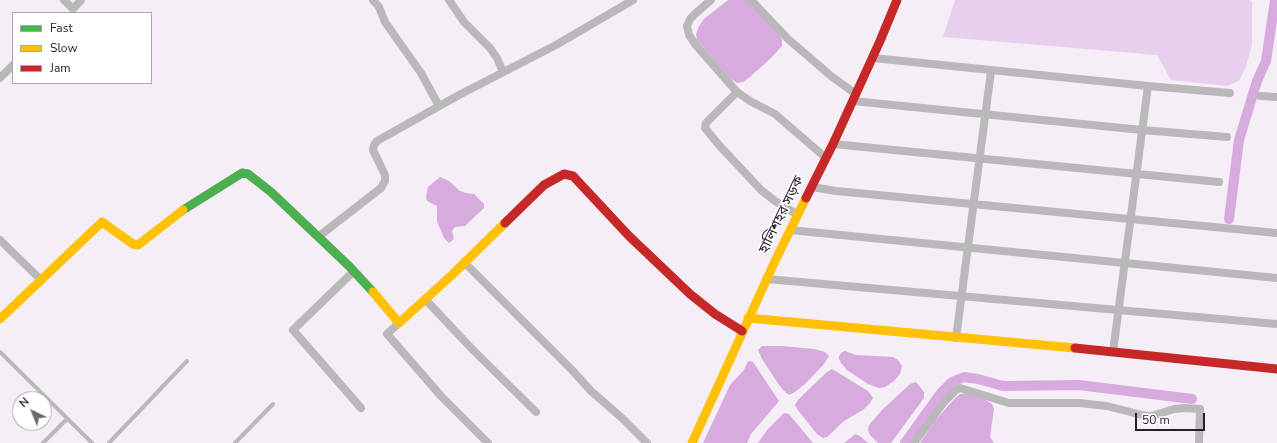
<!DOCTYPE html>
<html>
<head>
<meta charset="utf-8">
<style>
	body { margin:0 }
	#map { position:relative; width:1277px; height:443px; overflow:hidden; background:#f5eef6; font-family:"Nunito Sans",sans-serif }
	canvas { display:block }
	.legend { position:absolute; left:12px; top:12px; width:140px; height:72px; box-sizing:border-box; background:#fff; border:1px solid #a8a6a9; margin:0; padding:5px 7px; list-style:none; font-size:12px; color:#262127 }
	.legend li { display:flex; align-items:center; gap:8px; height:20px }
	.legend b { width:20px; border:1px solid #a8a6a9 }
	.north { position:absolute; left:12px; top:391px; width:40px; height:40px; box-sizing:border-box; background:#fff; border:1px solid #a8a6a9; border-radius:50%; rotate:317deg; font-size:11px; font-weight:700; line-height:16px; text-align:center; color:#262127 }
	.north::after { content:''; display:block; margin:auto; width:14px; height:18px; background:#6e696f; clip-path:polygon(50% 0,100% 100%,50% 72%,0 100%) }
	.scale { position:absolute; left:1135px; top:413px; width:70px; height:18px; box-sizing:border-box; border:2px solid #262127; border-top:0; padding-left:5px; font-size:12px; line-height:14px; white-space:nowrap; color:#262127; -webkit-text-stroke:3px #fff; paint-order:stroke }
</style>
</head>
<body>
<div id="map">
<canvas width="1277" height="443"></canvas>
<ul class="legend">
<li><b style="height:5px;background:#4caf50"></b>Fast</li>
<li><b style="height:5px;background:#ffc107"></b>Slow</li>
<li><b style="height:5px;background:#c62828"></b>Jam</li>
</ul>
<div class="north">N</div>
<div class="scale">50 m</div>
</div>
<script>
const ctx = document.querySelector('canvas').getContext('2d');
ctx.lineJoin = 'round';
function fill(path, color) { ctx.fillStyle = color; ctx.fill(path, 'evenodd'); }
const poly = rows => new Path2D(rows.map(r => 'M' + r).join(''));
function strokePath(path, color, width, dash) { ctx.strokeStyle = color; ctx.lineWidth = width; ctx.lineCap = dash ? 'butt' : 'round'; ctx.setLineDash(dash || []); ctx.stroke(path); }
function drawText(font, color, halo, rows, align = 'center') {
  ctx.font = font + ' "Nunito Sans","Noto Sans Bengali",sans-serif'; ctx.lineWidth = 3.5; ctx.setLineDash([]); ctx.textBaseline = 'middle'; ctx.strokeStyle = halo; ctx.fillStyle = color; for (const [text, x, y, turn = 0] of rows) {
    ctx.save(); ctx.translate(x, y); ctx.rotate((+turn || 0) * Math.PI / 180); ctx.textAlign = isNaN(turn) ? turn : align; if (halo) ctx.strokeText(text, 0, 0); ctx.fillText(text, 0, 0); ctx.restore();
  }
}
const green = poly([
	[955,0,1250,0,1252,2,1252,44,1246,67,1239,81,1227,86,1171,80,1157,55,943,37]
]);
const water = poly([
	[728,0,748,0,775,30,782,39,782,46,771,58,750,77,743,82,737,83,730,78,697,40,696,34,699,26,704,19],
	[440,177,449,181,460,191,466,193,474,194,484,204,484,208,465,226,455,227,452,231,454,239,449,243,444,238,437,221,437,206,427,201,426,197,428,187],
	[762,346,781,346,814,349,825,352,829,356,824,364,805,384,795,392,789,395,783,390,777,382,762,359,758,350],
	[845,351,856,355,893,357,898,360,902,366,900,374,894,381,885,387,879,388,868,384,847,370,841,363,839,359,839,356,842,352],
	[748,361,753,362,779,401,751,434,747,443,703,443,730,385,744,370],
	[832,369,868,391,873,398,870,403,863,410,844,421,827,437,823,438,817,434,797,409,795,405,798,400,808,390,827,372],
	[916,382,924,392,924,398,891,443,878,443,870,435,868,430,869,425,882,410,910,384],
	[966,393,984,399,992,404,994,409,990,437,994,443,920,443,934,422,955,398,960,394],
	[784,413,789,414,813,443,758,443,768,429],
	[855,434,860,436,868,443,844,443]
]);
const canal = poly([
	[1229,219,1239,140,1257,81,1266,61,1275,0],
	[905,443,941,393,952,382,964,377,978,379,1003,386,1079,385,1192,399]
]);
const lane = poly([
	[0,352,92,443],
	[43,443,67,419],
	[109,443,187,361],
	[235,443,273,404]
]);
const street = poly([
	[64,0,73,9,81,0],
	[373,0,379,7,385,22,421,73,439,106],
	[449,0,464,22,490,48,497,58,503,72],
	[711,0,696,13,690,19,687,26,689,35,695,44,737,92,750,101,775,114,826,158],
	[751,0,788,39,809,57,831,76,856,94],
	[873,58,1148,86,1230,93],
	[0,78,13,65],
	[737,92,706,123,705,128,718,144,761,190,775,201,798,215],
	[1260,96,1277,97],
	[853,101,1142,130,1227,137],
	[833,144,1219,182],
	[812,187,836,191,1277,233],
	[790,230,1277,278],
	[318,237,381,188,385,181,385,175,373,150,374,145,377,141,459,95,556,45,633,0],
	[0,240,41,280],
	[464,262,572,370,591,391,622,418,647,443],
	[354,271,293,330,361,408],
	[767,279,1277,324],
	[425,299,473,350,536,412],
	[399,323,387,334,441,396,488,443],
	[956,338,991,71],
	[1113,352,1148,86],
	[914,443,944,402,956,390,960,388,1009,403,1079,403,1107,406,1142,415,1152,416,1174,409,1185,408,1200,409,1199,443]
]);
const fast = poly([
	[183,210,242,173,248,174,271,192,349,266,373,292]
]);
const slow = poly([
	[373,292,399,323,453,274,505,223],
	[748,318,1075,348],
	[0,319,102,222,133,244,138,245,183,210],
	[692,443,775,261,806,198]
]);
const jam = poly([
	[806,198,833,144,880,41,897,0],
	[505,223,544,185,564,174,573,176,629,236,690,294,715,314,742,331],
	[1075,348,1277,369]
]);
const streetNames = [
	["হালিশহর সড়ক",782,215,-64]
];
fill(green, '#e8cfed');
fill(water, '#d7abde');
strokePath(canal, '#d7abde', 10);
strokePath(lane, '#bab8bb', 4);
strokePath(street, '#bab8bb', 8);
strokePath(fast, '#4caf50', 9);
strokePath(slow, '#ffc107', 9);
strokePath(jam, '#c62828', 9);
drawText('14px', '#262127', '#fff', streetNames);
</script>
</body>
</html>
